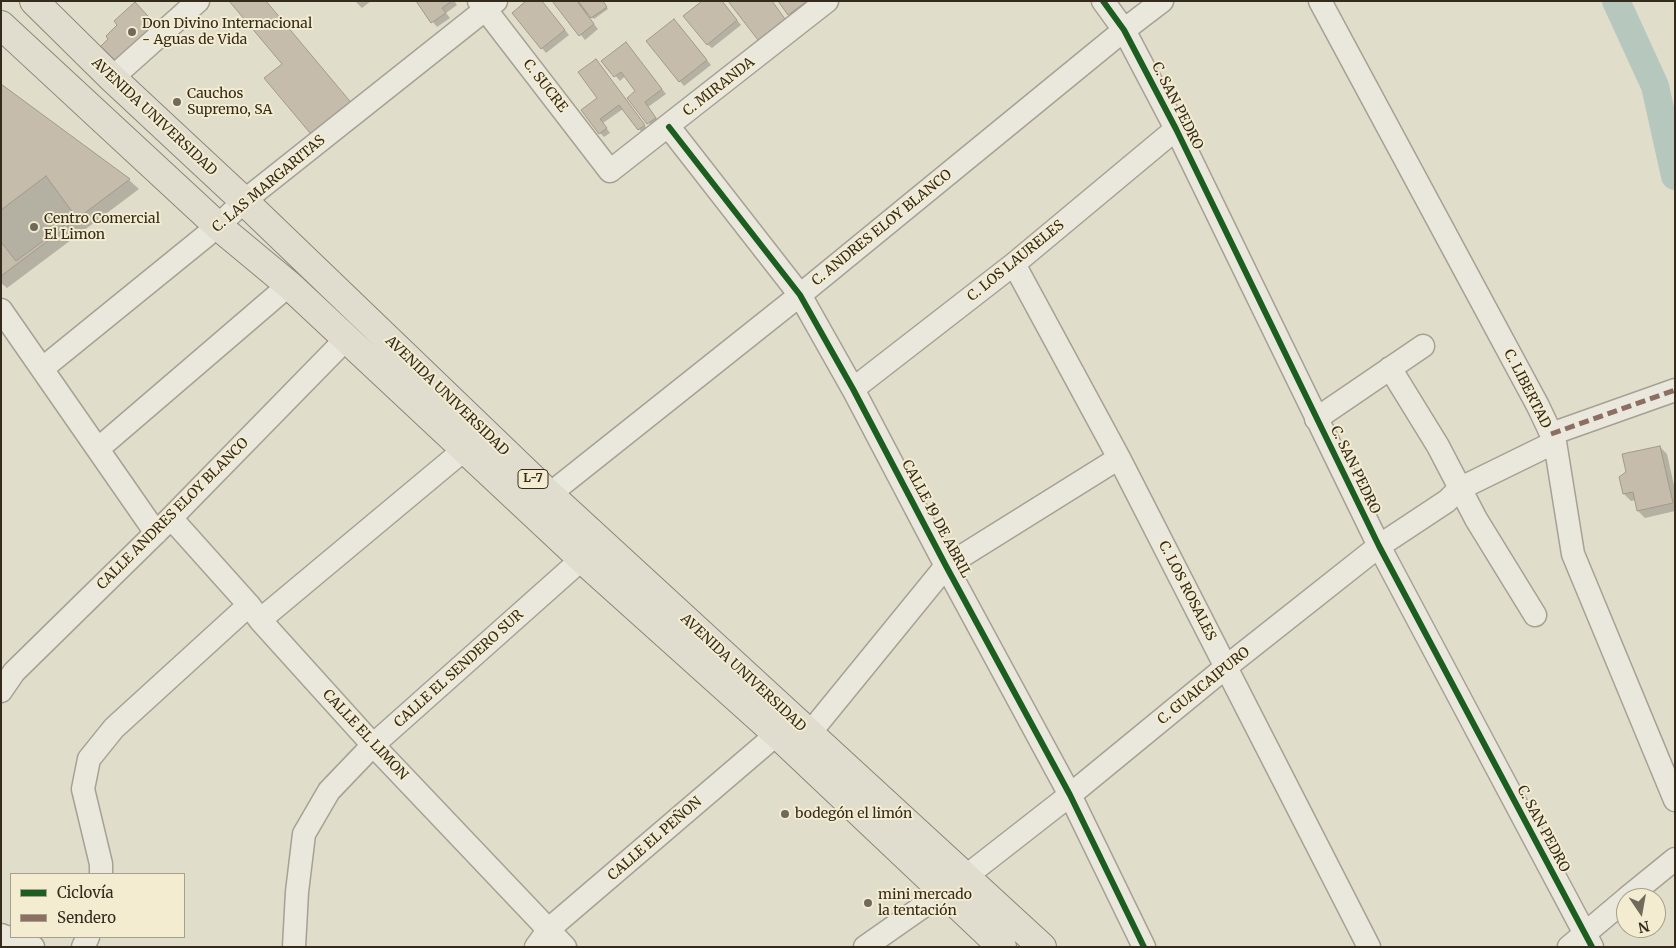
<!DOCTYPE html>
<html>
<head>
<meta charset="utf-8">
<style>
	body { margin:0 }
	#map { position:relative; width:1676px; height:948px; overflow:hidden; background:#e1ddcb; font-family:Merriweather,serif }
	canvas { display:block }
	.frame { position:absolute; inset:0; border:2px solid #342b1d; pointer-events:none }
	.legend { position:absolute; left:10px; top:873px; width:175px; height:65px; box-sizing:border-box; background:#f3ecd0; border:1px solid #a79f88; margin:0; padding:6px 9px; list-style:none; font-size:15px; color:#342b1d }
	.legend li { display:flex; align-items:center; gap:10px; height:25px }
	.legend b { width:25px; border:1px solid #a79f88 }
	.north { position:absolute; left:1616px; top:888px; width:50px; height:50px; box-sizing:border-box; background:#f3ecd0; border:1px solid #a79f88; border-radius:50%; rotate:168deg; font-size:14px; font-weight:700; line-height:20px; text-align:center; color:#342b1d }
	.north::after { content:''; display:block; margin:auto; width:18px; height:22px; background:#71695a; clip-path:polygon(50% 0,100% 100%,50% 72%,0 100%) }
</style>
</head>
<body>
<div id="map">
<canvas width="1676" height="948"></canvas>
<div class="frame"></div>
<ul class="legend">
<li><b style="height:6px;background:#1b5e20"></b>Ciclovía</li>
<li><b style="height:6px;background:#8d6e63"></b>Sendero</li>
</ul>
<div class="north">N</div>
</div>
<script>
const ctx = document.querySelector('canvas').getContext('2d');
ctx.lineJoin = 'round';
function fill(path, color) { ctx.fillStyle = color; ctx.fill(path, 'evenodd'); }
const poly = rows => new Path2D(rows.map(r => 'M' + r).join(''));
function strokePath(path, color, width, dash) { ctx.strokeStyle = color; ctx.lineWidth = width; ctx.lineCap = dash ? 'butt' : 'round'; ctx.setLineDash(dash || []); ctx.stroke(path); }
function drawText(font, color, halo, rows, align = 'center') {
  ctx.font = font + ' Merriweather,serif'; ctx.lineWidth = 4; ctx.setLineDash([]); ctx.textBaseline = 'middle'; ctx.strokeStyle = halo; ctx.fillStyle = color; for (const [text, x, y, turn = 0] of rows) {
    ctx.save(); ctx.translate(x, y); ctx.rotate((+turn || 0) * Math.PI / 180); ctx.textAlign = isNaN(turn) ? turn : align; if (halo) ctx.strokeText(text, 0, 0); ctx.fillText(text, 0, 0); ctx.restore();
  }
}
const shadow = poly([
	[355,1,371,1,362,8],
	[417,1,454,1,457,5,446,13,450,18,437,27],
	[541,1,569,35,546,53,513,13],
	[554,1,602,1,608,9,594,19,588,14,587,15,598,29,585,40],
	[722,1,741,25,712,48,707,44],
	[771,1,789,24,763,43,759,39],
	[779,1,818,1,794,19],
	[679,25,711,65,684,86,648,41],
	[630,48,666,94,648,107,660,123,653,128,629,98,637,91,625,76,620,81,603,61],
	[600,65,648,130,643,134,623,109,603,123,610,133,604,137,600,133],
	[1,85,129,180,139,189,7,288,1,283],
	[1660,447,1667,454,1675,490,1675,511,1645,518,1638,511,1635,500,1631,501,1624,494]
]);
const river = poly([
	[1616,1,1655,86,1675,176]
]);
const building = poly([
	[229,1,266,1,354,106,315,139,264,78,282,64,229,1],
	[416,1,452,1,442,8,446,13,431,23,416,1],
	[526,1,542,1,565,30,541,49,512,13,526,1],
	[552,1,577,1,594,24,579,36,552,1],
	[578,1,603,1,607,7,591,18,578,1],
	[702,1,722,1,737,20,707,45,683,16,702,1],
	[728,1,772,1,785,19,758,40,728,1],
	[778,1,807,1,788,15,778,1],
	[135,2,159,28,115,62,100,47,108,39,106,36,117,25,114,21,135,2],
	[674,19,707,60,679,82,646,41,674,19],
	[626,42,662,89,645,102,656,118,647,124,627,98,635,91,621,72,614,77,601,61,626,42],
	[596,59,645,125,638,130,619,105,600,119,607,128,599,134,581,110,597,98,578,72,596,59],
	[1,84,130,179,1,276,1,84],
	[46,176,76,217,16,261,1,242,1,210,46,176],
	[1660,446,1673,503,1637,511,1633,492,1623,494,1619,477,1626,472,1622,454,1660,446]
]);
const minor = poly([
	[479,1,610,171,827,1],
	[1103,1,1124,30,1176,129,1379,546,1592,947],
	[1320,1,1538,406,1555,442,1573,554,1675,800],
	[112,78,198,1],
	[669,127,800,295,853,389,946,566,1070,795,1144,947],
	[1014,264,1119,458,1369,947],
	[1,310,156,533],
	[43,368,218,226,244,201,496,1],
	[1390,368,1438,446,1476,519,1535,615],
	[853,389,1014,264,1176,129],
	[1316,419,1423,346],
	[1551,434,1675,390],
	[99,448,289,285],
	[536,505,800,295,1124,30,1162,1],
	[171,518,249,605,260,620,373,745,565,947],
	[260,620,465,449],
	[1,691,14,672,171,518,347,338],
	[809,734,946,566,1119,458],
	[101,874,101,864,83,789,89,759,114,728,249,605],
	[1627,898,1675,859],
	[1,935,33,947],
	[83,947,88,937],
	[294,947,297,892,304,834,329,791,373,745,582,559,593,546],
	[536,947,549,929,777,734],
	[865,947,965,877,1070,795,1226,667,1379,546,1447,501,1459,489,1555,442],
	[1569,947,1626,899]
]);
const major = poly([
	[34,1,112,78,244,201,549,494,1042,947],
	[1,25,218,226,289,285,582,559,777,734,1002,947]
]);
const quiet = poly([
	[1551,434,1675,390]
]);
const cycleway = poly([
	[1103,1,1124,30,1176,129,1379,546,1592,947],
	[669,127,800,295,853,389,946,566,1070,795,1144,947]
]);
const markers = [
	[132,32,5,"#71695a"],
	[177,102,5,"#71695a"],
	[34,227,5,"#71695a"],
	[785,814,5,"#71695a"],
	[868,903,5,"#71695a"]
];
const shields = [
	[533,479,30]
];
const shieldNames = [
	["L-7",533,479]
];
const poiNames = [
	["Don Divino Internacional",142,24],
	["- Aguas de Vida",142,40],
	["Cauchos",187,94],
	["Supremo, SA",187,110],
	["Centro Comercial",44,219],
	["El Limon",44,235],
	["bodegón el limón",795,814],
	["mini mercado",878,895],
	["la tentación",878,911]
];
const streetNames = [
	["C. SUCRE",545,86,52],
	["C. MIRANDA",719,87,-38],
	["C. SAN PEDRO",1177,106,63],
	["AVENIDA UNIVERSIDAD",154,117,43],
	["C. LAS MARGARITAS",269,184,-40],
	["C. ANDRES ELOY BLANCO",882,228,-39],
	["C. LOS LAURELES",1016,261,-39],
	["C. LIBERTAD",1527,389,63],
	["AVENIDA UNIVERSIDAD",447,396,44],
	["C. SAN PEDRO",1355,470,64],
	["CALLE ANDRES ELOY BLANCO",173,514,-45],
	["CALLE 19 DE ABRIL",936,519,62],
	["C. LOS ROSALES",1187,591,63],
	["CALLE EL SENDERO SUR",459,669,-42],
	["AVENIDA UNIVERSIDAD",743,673,43],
	["C. GUAICAIPURO",1204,686,-39],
	["CALLE EL LIMON",365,735,47],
	["C. SAN PEDRO",1543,829,62],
	["CALLE EL PEÑON",655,839,-41]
];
fill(shadow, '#0003');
strokePath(river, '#b6c7be', 28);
fill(building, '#c5bcac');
strokePath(building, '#a1998b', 1);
strokePath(minor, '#a6a194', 25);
strokePath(major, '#8c877b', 30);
strokePath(minor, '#eae7dc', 22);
strokePath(major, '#e1ddce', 28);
strokePath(quiet, '#8d6e63', 5, [10, 5]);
strokePath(cycleway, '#1b5e20', 6);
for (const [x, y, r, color] of markers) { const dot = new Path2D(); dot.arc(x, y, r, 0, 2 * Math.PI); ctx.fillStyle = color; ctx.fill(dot); strokePath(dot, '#f3ecd0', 2); }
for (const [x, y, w] of shields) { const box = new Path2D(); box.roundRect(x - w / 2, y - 9.5, w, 19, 4); ctx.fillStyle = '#f3ecd0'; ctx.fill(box); strokePath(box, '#342b1d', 1); }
drawText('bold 12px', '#342b1d', null, shieldNames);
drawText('14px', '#342b1d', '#f3ecd0', poiNames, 'left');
drawText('14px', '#342b1d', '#f3ecd0', streetNames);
</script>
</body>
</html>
